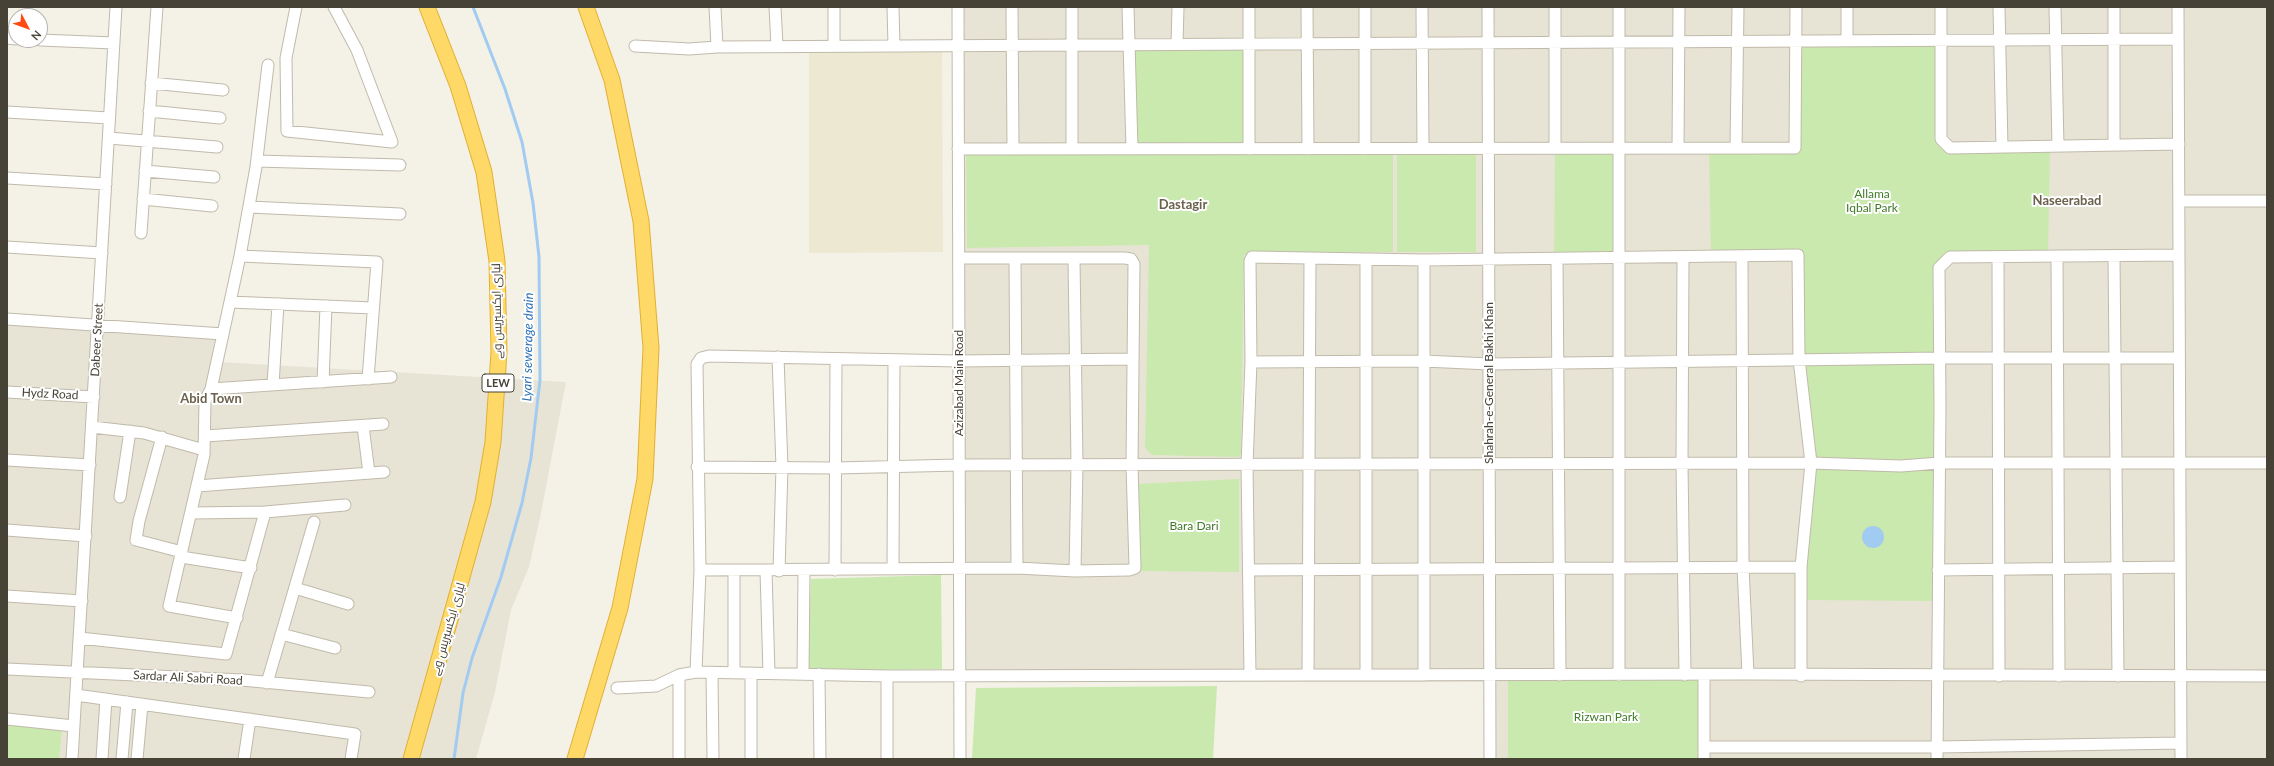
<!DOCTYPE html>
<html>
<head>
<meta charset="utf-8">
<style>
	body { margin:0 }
	#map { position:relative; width:2274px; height:766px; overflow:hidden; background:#f4f1e7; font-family:Lato,sans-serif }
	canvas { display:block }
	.frame { position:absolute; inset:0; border:8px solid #474236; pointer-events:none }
	.north { position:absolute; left:8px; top:8px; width:40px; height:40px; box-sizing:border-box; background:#fff; border:1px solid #b5b3af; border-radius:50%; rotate:131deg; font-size:11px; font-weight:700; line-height:16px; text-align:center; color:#474236 }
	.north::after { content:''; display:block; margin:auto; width:14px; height:18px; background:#ff4a13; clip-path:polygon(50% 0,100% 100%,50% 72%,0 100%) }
</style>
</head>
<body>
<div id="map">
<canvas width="2274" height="766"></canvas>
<div class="frame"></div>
<div class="north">N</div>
</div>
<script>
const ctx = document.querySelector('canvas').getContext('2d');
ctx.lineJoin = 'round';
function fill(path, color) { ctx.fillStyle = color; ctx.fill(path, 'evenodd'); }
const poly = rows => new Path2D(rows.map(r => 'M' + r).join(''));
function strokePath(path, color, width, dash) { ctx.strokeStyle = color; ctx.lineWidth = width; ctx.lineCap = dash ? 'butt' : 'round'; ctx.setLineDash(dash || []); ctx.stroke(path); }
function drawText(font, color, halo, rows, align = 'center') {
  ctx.font = font + ' Lato,Cairo,sans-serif'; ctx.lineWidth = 4; ctx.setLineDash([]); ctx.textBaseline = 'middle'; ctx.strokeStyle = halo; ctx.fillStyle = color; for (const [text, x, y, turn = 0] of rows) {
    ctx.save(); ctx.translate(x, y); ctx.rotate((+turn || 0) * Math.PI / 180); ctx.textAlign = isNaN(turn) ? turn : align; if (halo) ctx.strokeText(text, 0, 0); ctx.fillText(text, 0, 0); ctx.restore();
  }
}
const residential = poly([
	[956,7,2267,7,2267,759,1496,759,1496,682,961,682],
	[7,322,221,333,219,362,566,382,540,518,529,567,511,610,495,692,476,759,7,759]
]);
const education = poly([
	[942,51,943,252,809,253,809,52]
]);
const green = poly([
	[1941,40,1946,145,2050,147,2048,256,1944,262,1938,601,1801,600,1811,463,1798,255,1711,257,1709,148,1795,148,1796,41],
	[1128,44,1249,44,1249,149,1132,149],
	[1555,148,1619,148,1619,259,1554,259],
	[1476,152,1476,252,1397,252,1397,153],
	[966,154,1393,154,1393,252,1252,252,1244,255,1241,454,1238,457,1152,455,1145,448,1149,245,967,248],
	[1239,479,1239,572,1138,571,1137,484],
	[941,575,942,669,807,671,811,579],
	[1508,675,1704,675,1704,759,1508,759],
	[1217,686,1213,759,972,759,976,688],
	[7,723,62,727,59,759,7,759]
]);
const water = poly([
	'1862 537a11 11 0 1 1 22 0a11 11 0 1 1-22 0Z'
]);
const stream = poly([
	[454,759,463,693,472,658,501,577,522,503,531,458,540,380,539,257,533,203,522,142,505,89,473,7]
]);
const minor = poly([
	[296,7,286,58,287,131,392,142,357,50,334,7],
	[715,7,717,47],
	[775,7,777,46],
	[834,7,834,46],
	[893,7,894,46],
	[958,7,960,759],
	[1012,7,1013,149],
	[1072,7,1072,149],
	[1128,7,1132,149],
	[1249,7,1249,149],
	[1307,7,1308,149],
	[1422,7,1423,148],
	[1488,7,1490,759],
	[1847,7,1847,40],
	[1941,7,1941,139,1950,148,2179,144],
	[1999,7,2002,147],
	[2055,7,2058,146],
	[2178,7,2181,759],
	[7,38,16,39],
	[40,40,114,43],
	[1177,44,1178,7],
	[635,46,689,49,717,47,2178,39],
	[151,83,223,90],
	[149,111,220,118],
	[7,112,109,118],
	[109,138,217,147],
	[2114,145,2114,7],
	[1555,148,1555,7],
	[1678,148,1679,7],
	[1736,148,1738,7],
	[958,149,1795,148,1796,7],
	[1365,149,1365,7],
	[257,161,400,165],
	[145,171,214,177],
	[7,178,106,184],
	[143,199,212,206],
	[2179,201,2267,201],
	[249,207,400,214],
	[141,233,157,7],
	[7,247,102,253],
	[240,256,377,262,368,379],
	[1742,256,1743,567,1748,674],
	[2057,256,2059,676],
	[2114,256,2118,676],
	[1998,257,1999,676],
	[1015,258,1017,568],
	[1683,258,1682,464,1685,675],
	[1074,259,1077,465,1075,571],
	[1557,259,1560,675],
	[1424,260,1424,675],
	[230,302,373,308],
	[7,319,223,334],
	[778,357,782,467,779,571],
	[1251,362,1250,261,1252,257,1424,260,1798,255,1799,359,1811,463,1801,567,1801,676],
	[323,382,326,306],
	[273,385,278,304],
	[211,389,240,256,256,167,268,65],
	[7,392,94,397],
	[363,426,369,473],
	[92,427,144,433,204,450],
	[205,436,383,424],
	[162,437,139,521,136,540,182,552],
	[7,460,90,465],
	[697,467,836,468,959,465,1811,463,1901,466,1939,463,2267,463],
	[197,486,384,472],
	[120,497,130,431],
	[191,513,265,512,345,505],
	[7,530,86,536],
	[181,557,251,568],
	[893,569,894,360],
	[700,570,1017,568,1075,571,1129,570,1135,568,1132,465,1134,264,1131,259,1125,258,959,258],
	[835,570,836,359],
	[1249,570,1801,567],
	[1938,570,2180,567],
	[734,571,734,673],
	[766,571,769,673],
	[295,588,348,604],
	[7,596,82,601],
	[237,618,169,606,204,455,205,401,211,389,391,377],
	[281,634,335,648],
	[80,638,226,654,265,512],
	[7,669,242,680,369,692],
	[696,672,700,570,697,364,701,358,709,356,959,361,1133,359],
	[712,673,713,759],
	[803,674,804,571],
	[819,674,820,759],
	[1250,675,1247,465,1251,362,1424,361,1489,364,1939,358,2179,358],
	[1308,675,1310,260],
	[1366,675,1366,260],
	[1619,675,1619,7],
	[1704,675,1704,759],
	[267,683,314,522],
	[617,688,656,686,679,675,696,672,887,676,1748,674,2267,676],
	[76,695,355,734,351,759],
	[7,719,74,726],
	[1704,747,1937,747,2181,743],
	[72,759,116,7],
	[102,759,106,699],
	[122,759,127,702],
	[137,759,142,704],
	[244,759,250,719],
	[679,759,679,675],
	[751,759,751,673],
	[887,759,887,676],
	[1937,759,1940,408,1939,268,1950,257,2179,255]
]);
const highway = poly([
	[411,759,483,502,493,442,499,352,497,261,484,172,458,86,427,7],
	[575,759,620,608,645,479,651,348,641,221,612,80,586,7]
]);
const shields = [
	[498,383,32]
];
const shieldNames = [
	["LEW",498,383]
];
const parkNames = [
	["Allama",1872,194],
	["Iqbal Park",1872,208],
	["Bara Dari",1194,526],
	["Rizwan Park",1606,717]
];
const streetNames = [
	["لیاری ایکسپریس وے",497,311,-91],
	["Dabeer Street",97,340,-87],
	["Azizabad Main Road",959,383,-90],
	["Shahrah-e-General Bakhi Khan",1489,383,-90],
	["Hydz Road",50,394,3],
	["لیاری ایکسپریس وے",448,629,-74],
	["Sardar Ali Sabri Road",188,678,3]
];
const neighbourhoodNames = [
	["Naseerabad",2067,201],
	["Dastagir",1183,205],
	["Abid Town",211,399]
];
const waterNames = [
	["Lyari sewerage drain",528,347,-89]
];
fill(residential, '#e8e4d5');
fill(education, '#ede8d1');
fill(green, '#cae9af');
fill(water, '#a2cbf2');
strokePath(stream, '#a2cbf2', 3);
strokePath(minor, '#c0baaa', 13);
strokePath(highway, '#e1b034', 17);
strokePath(minor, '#fff', 11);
strokePath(highway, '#ffd967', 15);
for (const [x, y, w] of shields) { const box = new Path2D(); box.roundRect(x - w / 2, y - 9, w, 18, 3); ctx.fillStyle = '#fff'; ctx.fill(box); strokePath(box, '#474236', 1); }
drawText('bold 11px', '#474236', null, shieldNames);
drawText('12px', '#407b27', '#fff', parkNames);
drawText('12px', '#474236', '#fff', streetNames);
drawText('bold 13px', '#6b614d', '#fff', neighbourhoodNames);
drawText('italic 13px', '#2c71b6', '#fff', waterNames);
</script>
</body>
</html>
